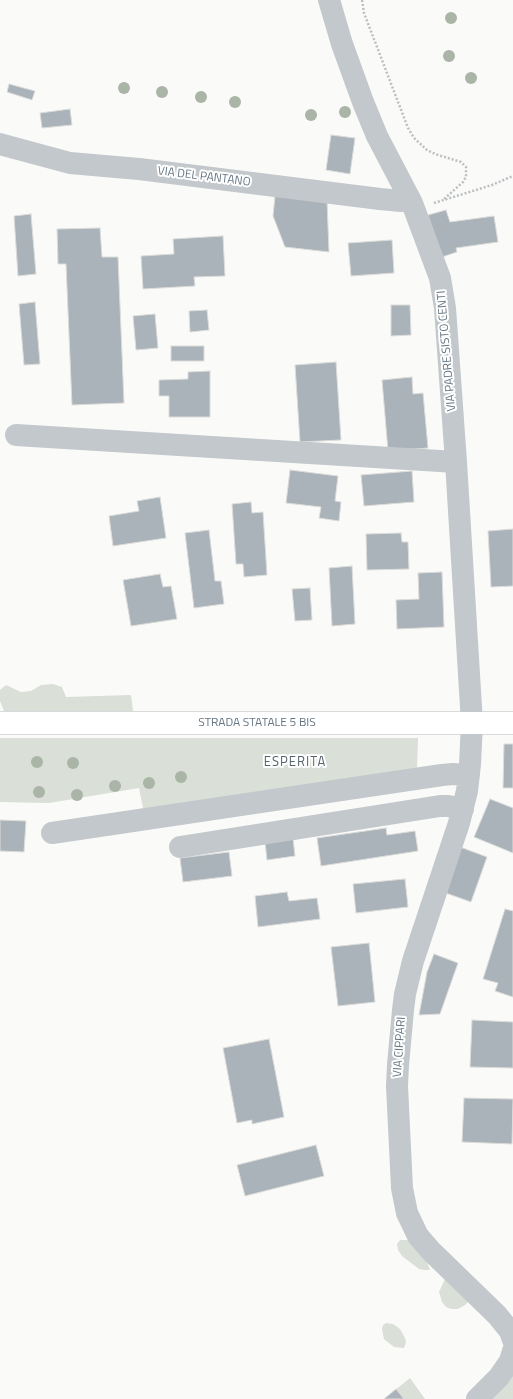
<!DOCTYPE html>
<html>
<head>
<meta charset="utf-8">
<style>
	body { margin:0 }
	canvas { display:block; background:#fafaf8 }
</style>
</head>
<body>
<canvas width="513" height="1399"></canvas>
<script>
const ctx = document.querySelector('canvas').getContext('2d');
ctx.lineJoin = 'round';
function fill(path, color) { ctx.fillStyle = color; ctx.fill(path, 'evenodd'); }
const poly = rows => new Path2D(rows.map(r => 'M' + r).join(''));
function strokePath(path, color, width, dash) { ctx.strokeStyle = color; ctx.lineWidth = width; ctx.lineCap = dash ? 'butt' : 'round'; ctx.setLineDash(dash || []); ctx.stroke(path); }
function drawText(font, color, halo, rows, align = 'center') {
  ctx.font = font + ' "Titillium Web",sans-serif'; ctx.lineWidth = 4; ctx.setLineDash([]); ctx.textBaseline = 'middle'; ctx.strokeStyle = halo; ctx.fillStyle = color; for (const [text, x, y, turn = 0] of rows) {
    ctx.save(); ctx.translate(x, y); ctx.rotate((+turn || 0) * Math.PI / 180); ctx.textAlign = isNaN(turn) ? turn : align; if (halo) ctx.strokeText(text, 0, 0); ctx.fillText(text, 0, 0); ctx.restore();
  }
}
const green = poly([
	[53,684,62,687,66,697,131,695,133,711,4,711,0,701,0,690,6,685,21,692,31,691,41,685],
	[0,738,418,738,417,770,144,813,139,788,49,803,0,802],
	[400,1240,408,1240,427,1262,430,1270,424,1270,419,1269,402,1256,398,1250,397,1244],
	[445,1279,470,1300,465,1305,458,1309,451,1309,446,1307,442,1302,439,1292],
	[386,1323,393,1324,400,1329,405,1338,406,1342,404,1348,394,1347,384,1339,382,1329,383,1325],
	[513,1373,513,1399,490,1399],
	[410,1378,425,1399,384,1399]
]);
const building = poly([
	[9,84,35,91,32,100,7,92,9,84],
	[70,109,72,125,42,128,40,113,70,109],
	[331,135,355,138,350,174,326,170,331,135],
	[275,196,327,200,329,252,285,247,273,216,275,196],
	[446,210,450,222,494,216,498,242,456,248,457,252,442,257,428,215,446,210],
	[31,214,36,274,18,276,14,216,31,214],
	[100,228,102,257,118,257,124,403,72,405,66,264,58,264,57,229,100,228],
	[223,236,225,276,194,277,195,286,143,289,141,256,174,254,173,239,223,236],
	[392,240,394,273,351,276,348,243,392,240],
	[35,302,40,364,24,365,19,304,35,302],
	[391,305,410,305,411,335,391,336,391,305],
	[207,310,209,330,190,332,189,311,207,310],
	[155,314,158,348,136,350,133,316,155,314],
	[171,346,204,346,204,361,171,361,171,346],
	[336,362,341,440,300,442,295,365,336,362],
	[210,371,210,417,169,417,169,396,159,396,159,380,188,379,188,372,210,371],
	[412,377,413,394,423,393,428,448,388,451,382,380,412,377],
	[290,470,338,476,335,501,341,502,339,521,319,518,321,507,286,503,290,470],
	[412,471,414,502,364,506,361,475,412,471],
	[160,497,166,538,113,546,109,516,139,511,137,501,160,497],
	[251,502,252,513,263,512,267,575,244,577,243,564,236,564,232,504,251,502],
	[513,529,513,586,491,587,488,531,513,529],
	[209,530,215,581,221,581,224,604,194,608,185,533,209,530],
	[401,533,402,542,408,542,409,569,367,570,366,534,401,533],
	[352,566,355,624,332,626,329,568,352,566],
	[442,572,444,627,397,629,396,600,419,599,418,573,442,572],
	[160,574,163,587,171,586,177,619,131,626,123,580,160,574],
	[310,588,312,620,295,621,292,589,310,588],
	[504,744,513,744,513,788,503,788,504,744],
	[490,799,513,808,513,853,474,837,490,799],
	[0,820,26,821,24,852,0,851,0,820],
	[386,828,387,835,415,831,418,851,321,866,317,838,386,828],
	[293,838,295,856,267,860,265,842,293,838],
	[460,847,487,857,471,902,443,892,460,847],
	[229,852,232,876,183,882,180,858,229,852],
	[405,879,408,907,356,913,353,884,405,879],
	[287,892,289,901,317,898,320,919,258,927,255,896,287,892],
	[505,909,513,911,513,997,495,991,498,983,483,979,505,909],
	[369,943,375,1002,338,1006,331,947,369,943],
	[434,954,458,963,440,1014,419,1015,427,972,434,954],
	[472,1020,513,1022,513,1068,470,1067,472,1020],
	[269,1039,284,1117,252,1124,252,1120,237,1123,223,1048,269,1039],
	[464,1098,513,1099,512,1144,462,1142,464,1098],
	[316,1145,324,1176,245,1196,237,1165,316,1145],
	[396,1389,404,1399,384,1399,396,1389]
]);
const path = poly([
	[362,0,364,13,408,128,414,138,427,150,435,154,461,162,466,167,466,177,463,182,443,200],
	[434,203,492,185,513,176]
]);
const minor = poly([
	[329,0,342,44,363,102,377,136,412,203,440,278,445,308,456,462,472,723,470,764,467,791,459,823,413,961,405,994,403,1010,398,1065,397,1086,402,1188,407,1213,418,1236,431,1251,497,1315,510,1331,513,1340],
	[0,144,70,163,139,169,380,199,401,201,410,199],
	[16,435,456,462],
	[52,833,442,775,453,774,469,775],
	[180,847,440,806,448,806,463,809],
	[477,1399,499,1377,510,1361,513,1351]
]);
const major = poly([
	[0,723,513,723]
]);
const trees = [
	[451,18],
	[449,56],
	[471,78],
	[124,88],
	[162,92],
	[201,97],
	[235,102],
	[345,112],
	[311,115],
	[37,762],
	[73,763],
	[181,777],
	[149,783],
	[115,786],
	[39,792],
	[77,795]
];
const streetNames = [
	["VIA DEL PANTANO",204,177,7],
	["VIA PADRE SISTO CENTI",447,351,-95],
	["STRADA STATALE 5 BIS",257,723],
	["VIA CIPPARI",400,1047,-86]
];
const neighbourhoodNames = [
	["ESPERITA",295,763]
];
fill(green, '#dadfd7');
fill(building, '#aab3b9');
strokePath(building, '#dcdcda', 1);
strokePath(major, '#b5babe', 23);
strokePath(path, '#bbbfc2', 2.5, [2, 2]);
strokePath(minor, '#c3c8cc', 22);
strokePath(major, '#fff', 22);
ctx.fillStyle = '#aab4a7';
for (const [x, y] of trees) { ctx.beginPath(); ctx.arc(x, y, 6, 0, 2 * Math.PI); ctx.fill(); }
drawText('12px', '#657683', '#fff', streetNames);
ctx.letterSpacing = '1px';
drawText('13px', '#57646e', '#fff', neighbourhoodNames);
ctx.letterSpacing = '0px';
</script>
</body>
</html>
